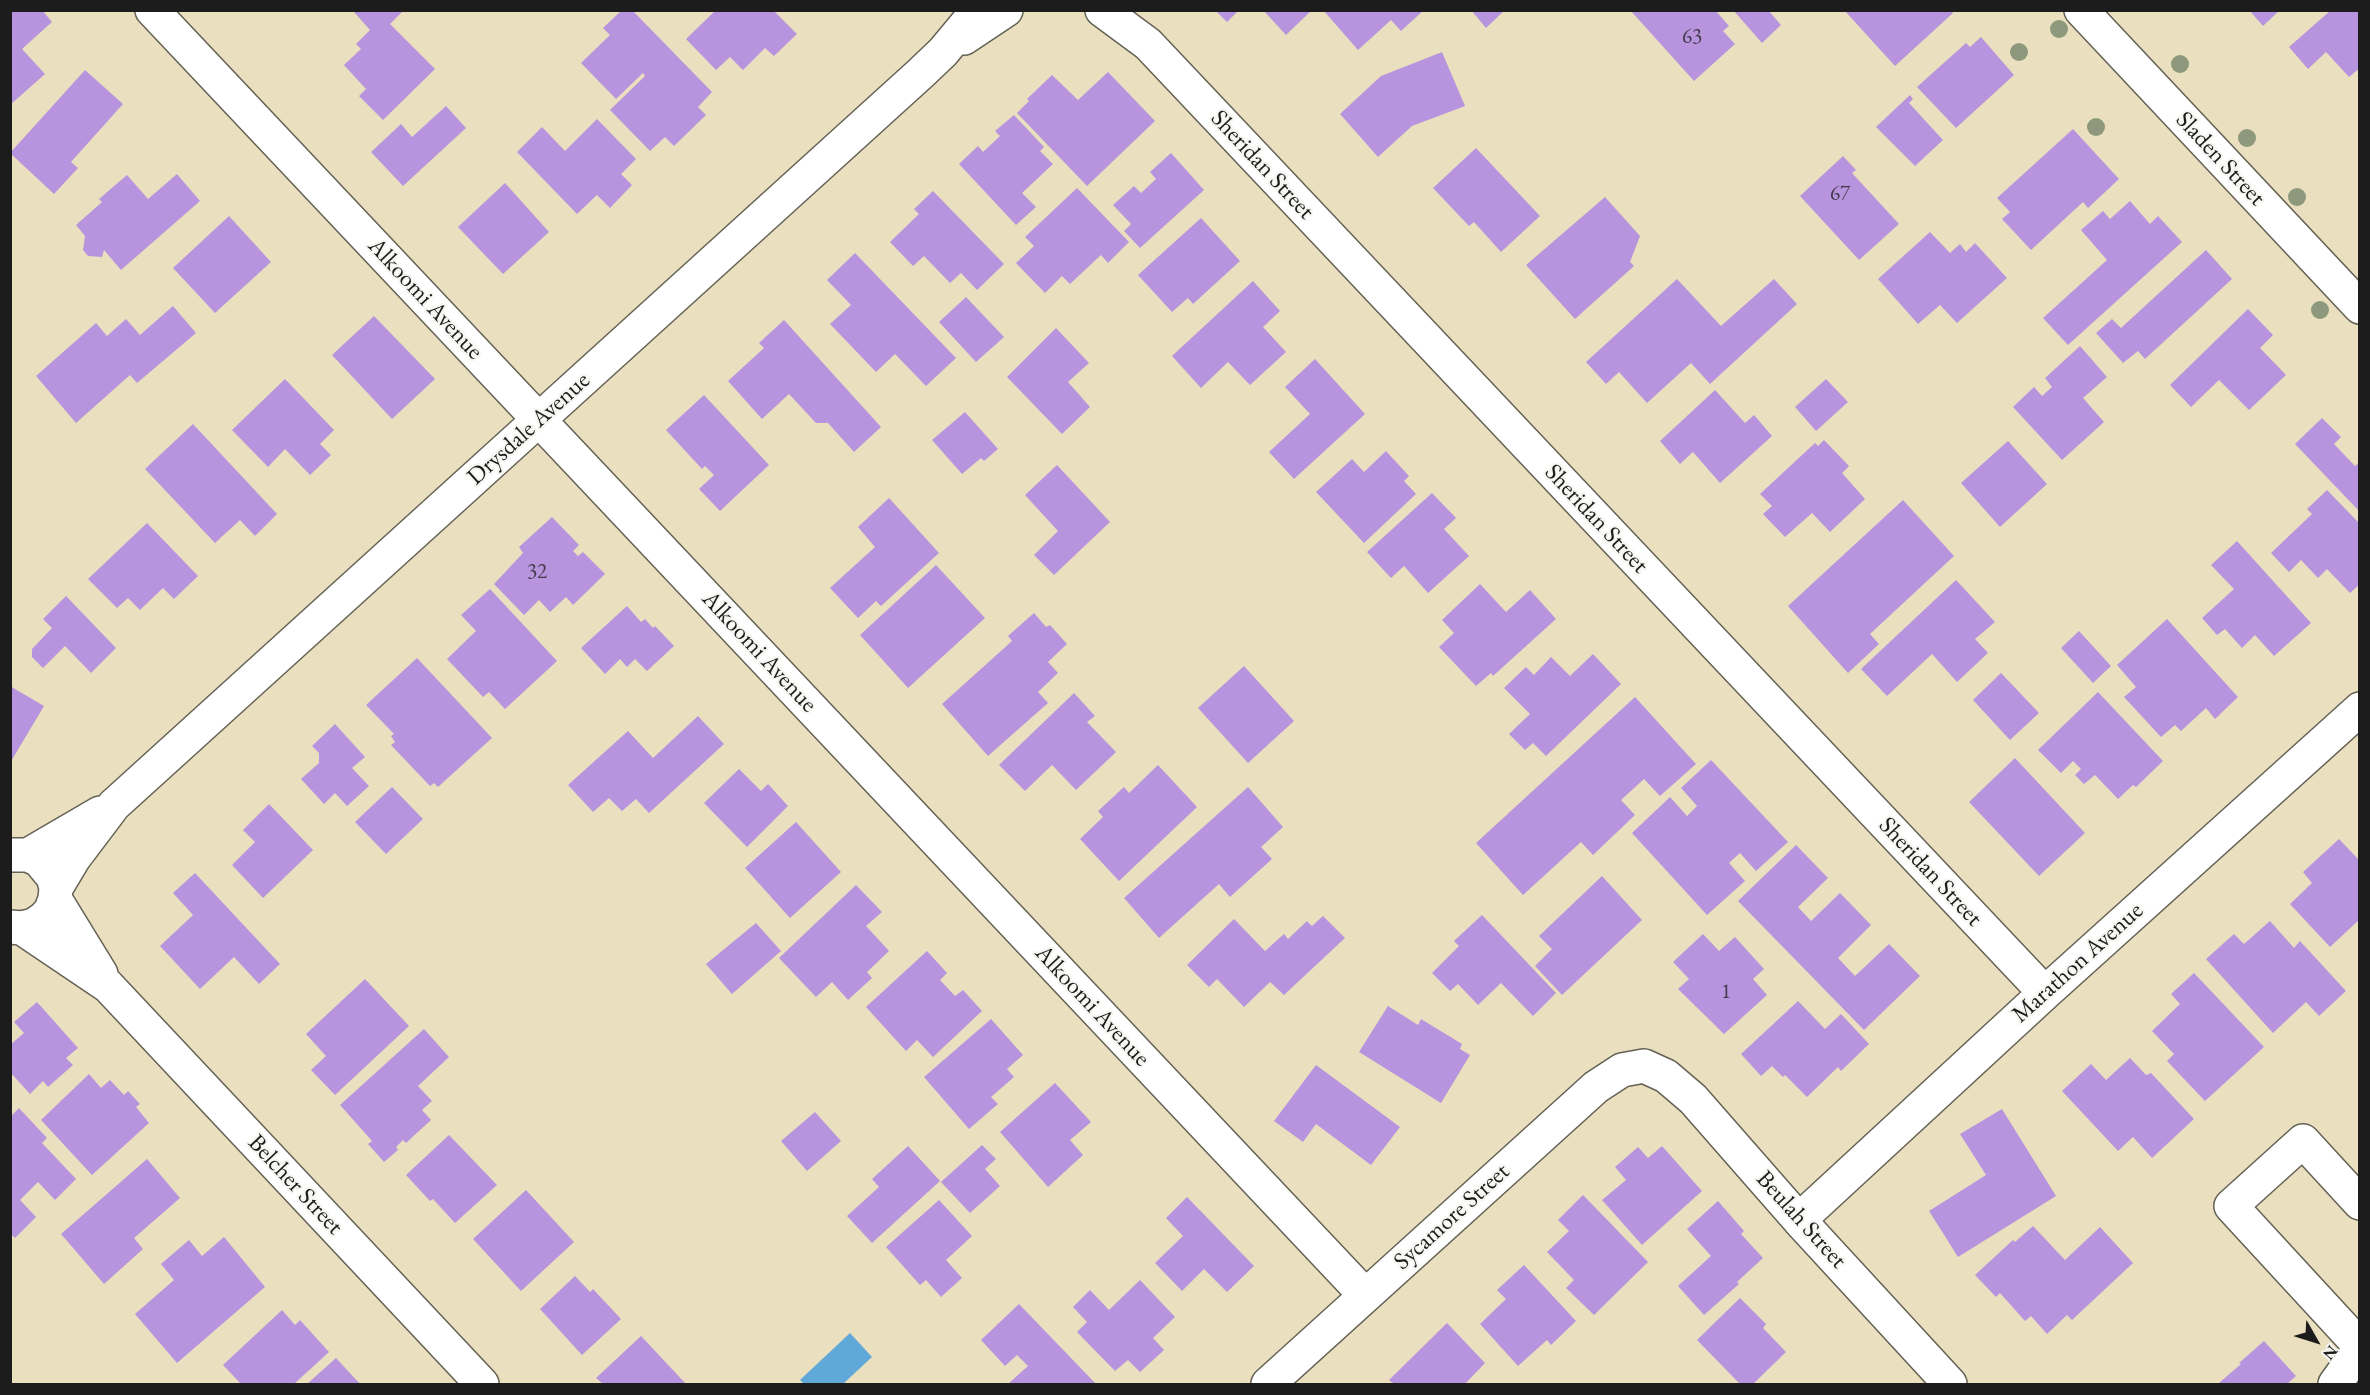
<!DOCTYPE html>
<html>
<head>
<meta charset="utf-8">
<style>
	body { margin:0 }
	#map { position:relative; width:2370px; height:1395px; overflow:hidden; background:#eae0bf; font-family:"EB Garamond",serif }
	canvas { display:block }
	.frame { position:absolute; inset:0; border:12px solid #1c1c1c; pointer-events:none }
	.north { position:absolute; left:2286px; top:1311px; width:60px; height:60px; -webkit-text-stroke:4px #f6f6f2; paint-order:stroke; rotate:129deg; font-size:16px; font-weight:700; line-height:24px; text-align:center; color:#1c1c1c }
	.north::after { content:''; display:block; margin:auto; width:21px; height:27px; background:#1c1c1c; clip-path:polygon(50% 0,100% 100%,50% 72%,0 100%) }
</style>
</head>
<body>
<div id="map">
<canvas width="2370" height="1395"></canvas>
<div class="frame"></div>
<div class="north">N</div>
</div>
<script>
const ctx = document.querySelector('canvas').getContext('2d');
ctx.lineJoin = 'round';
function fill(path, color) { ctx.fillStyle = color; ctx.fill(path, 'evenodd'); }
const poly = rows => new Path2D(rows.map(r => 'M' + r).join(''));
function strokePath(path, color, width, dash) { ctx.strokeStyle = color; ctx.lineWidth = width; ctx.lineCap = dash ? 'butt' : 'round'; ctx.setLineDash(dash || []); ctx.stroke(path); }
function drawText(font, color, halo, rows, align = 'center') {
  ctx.font = font + ' "EB Garamond",serif'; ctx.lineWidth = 4.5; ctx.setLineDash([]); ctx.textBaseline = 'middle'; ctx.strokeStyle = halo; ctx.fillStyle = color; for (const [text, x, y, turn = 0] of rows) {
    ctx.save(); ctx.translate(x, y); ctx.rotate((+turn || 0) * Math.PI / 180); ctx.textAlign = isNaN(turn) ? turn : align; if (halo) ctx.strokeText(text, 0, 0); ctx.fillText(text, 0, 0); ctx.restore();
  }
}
const water = poly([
	[850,1333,872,1357,843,1384,804,1384,800,1380]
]);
const building = poly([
	[14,10,42,10,52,22,22,49,45,74,10,105,10,14],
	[355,10,404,10,390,24,435,69,383,120,359,96,366,89,344,65,361,49,356,44,370,30,354,12],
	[622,10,632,10,712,92,698,107,706,115,674,146,665,137,650,151,610,110,645,76,643,73,616,99,581,63,610,35,603,28],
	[716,10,773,10,797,34,774,56,765,48,743,70,730,57,716,70,686,39],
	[1215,10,1239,10,1227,22],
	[1263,10,1312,10,1286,35],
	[1323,10,1424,10,1401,31,1391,20,1358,50],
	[1471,10,1505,10,1486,28],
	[1630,10,1715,10,1729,26,1723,31,1735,44,1694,81],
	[1733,10,1768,10,1781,25,1762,43],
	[1844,10,1951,10,1953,13,1895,66],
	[2249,10,2280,10,2263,26],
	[2331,10,2360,10,2360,68,2349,77,2326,52,2308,69,2289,47],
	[1981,37,2014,75,1956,128,1917,87,1966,43,1970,47],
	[1442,52,1465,106,1412,126,1378,157,1340,114,1381,76],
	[85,70,123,104,71,162,78,168,54,194,10,153],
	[1108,72,1155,121,1087,186,1017,113,1029,101,1027,99,1052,75,1078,100],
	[1910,95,1913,99,1909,103,1943,140,1915,166,1876,127],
	[446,106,466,128,403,186,371,152,401,124,412,137],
	[1014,115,1044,147,1040,151,1053,164,1022,193,1036,207,1016,225,959,164,978,146,983,152,1000,136,995,131],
	[597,119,636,159,621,174,632,185,610,208,597,195,577,214,517,152,542,127,565,151],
	[2073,129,2119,179,2088,208,2083,202,2031,250,2002,219,2010,212,1997,198],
	[1476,148,1540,216,1501,252,1474,222,1469,226,1433,188],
	[1171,153,1204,190,1140,248,1124,231,1131,224,1113,205,1134,186,1141,193,1156,179,1150,172],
	[1843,156,1856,170,1852,173,1899,224,1859,260,1800,196],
	[177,174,200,201,121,270,104,250,102,257,88,256,83,250,85,236,76,225,102,202,99,199,127,175,148,199],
	[505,183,549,232,503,274,458,227],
	[1077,188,1129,242,1108,263,1101,255,1070,284,1062,276,1045,293,1016,263,1034,246,1025,237],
	[933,191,1004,264,977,290,961,273,950,283,924,256,913,266,890,242,919,214,914,209],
	[1605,197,1640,236,1630,262,1634,266,1575,319,1526,265],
	[2130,201,2150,224,2158,216,2182,242,2068,345,2043,318,2107,260,2081,230,2103,211,2110,219],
	[229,216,271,262,215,313,173,268],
	[1201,218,1240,261,1193,304,1188,298,1172,312,1138,275],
	[1930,232,1950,253,1960,244,1966,252,1975,243,2007,278,1957,323,1940,305,1918,324,1878,279],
	[2206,250,2232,279,2145,359,2138,351,2123,363,2096,333,2112,319,2121,328],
	[855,253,956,358,926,386,895,354,876,372,830,324,851,305,827,280],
	[1677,279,1721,326,1774,279,1797,304,1710,384,1691,363,1647,403,1619,372,1606,384,1586,362],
	[1253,281,1280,311,1263,327,1286,352,1250,385,1228,362,1201,388,1172,356],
	[966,297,1004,337,976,362,939,322],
	[173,306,196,333,137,383,130,375,76,423,36,376,96,323,107,336,126,319,140,335],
	[2248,309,2273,335,2260,348,2286,375,2249,410,2219,380,2191,407,2170,385],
	[374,316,435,379,392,419,332,355],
	[784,320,881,427,854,452,828,423,816,423,789,394,762,419,728,381,764,348,759,343],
	[1056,328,1089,363,1068,382,1090,407,1062,434,1007,377],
	[2080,346,2107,377,2083,398,2104,422,2062,460,2013,407,2034,387,2042,396,2052,387,2045,378],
	[1315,359,1365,414,1294,479,1269,452,1310,414,1285,387],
	[285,379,334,430,320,444,331,455,310,475,285,449,268,467,232,430],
	[1826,379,1848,402,1816,431,1795,407],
	[1715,390,1745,423,1754,415,1772,436,1720,483,1693,452,1680,464,1660,441],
	[704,395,769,465,720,511,699,489,714,475,705,466,702,469,666,430],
	[965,412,998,449,984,461,981,458,962,474,932,440],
	[2322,418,2341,437,2334,444,2355,466,2360,462,2360,512,2295,444],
	[193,424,277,514,255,536,240,520,215,543,145,469],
	[1824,440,1849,466,1842,473,1865,499,1830,532,1812,513,1785,537,1763,514,1772,506,1760,494,1815,443,1818,446],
	[2008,441,2047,484,2000,527,1961,483],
	[1386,451,1409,476,1404,481,1416,494,1364,543,1316,492,1352,459,1364,472],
	[1057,465,1110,522,1054,575,1034,555,1058,531,1025,495],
	[2327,490,2360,524,2360,584,2350,593,2327,569,2318,578,2301,560,2289,572,2271,553,2312,514,2307,509],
	[1432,493,1456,518,1444,529,1469,556,1428,593,1404,566,1391,578,1367,552],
	[889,498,939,553,881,606,876,601,858,618,830,588,875,547,858,527],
	[1903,500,1954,556,1870,634,1879,644,1848,673,1788,606],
	[552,517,579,545,573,551,578,556,583,552,605,574,573,605,566,597,550,612,539,600,524,615,494,584,523,553,519,547],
	[147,523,198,576,174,599,163,588,140,610,128,598,117,608,88,579],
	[2237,541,2311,623,2274,656,2255,635,2242,648,2225,629,2217,635,2202,618,2234,589,2211,565],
	[936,565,985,618,908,688,860,635],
	[1956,580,1995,622,1975,639,1988,653,1957,682,1932,654,1887,696,1861,669],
	[1480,584,1506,612,1530,590,1556,619,1493,676,1491,673,1476,686,1439,647,1454,633,1442,620],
	[490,589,557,661,505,709,489,692,483,697,447,659,476,631,461,615],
	[66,596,116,648,91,673,65,646,43,668,32,657,32,649,52,628,43,619],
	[627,606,641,622,645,619,653,628,655,626,674,646,647,671,635,659,627,667,620,659,605,674,581,648],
	[1034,613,1046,627,1050,625,1067,644,1048,662,1058,673,1038,692,1048,703,988,756,942,704,1012,641,1008,636],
	[2167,619,2238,697,2215,719,2206,708,2181,731,2175,725,2161,737,2124,697,2136,687,2117,665],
	[2079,631,2111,666,2093,683,2061,648],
	[1593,654,1621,684,1546,756,1533,743,1525,750,1509,734,1530,714,1504,688,1526,667,1534,675,1551,657,1570,676],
	[417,658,492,738,438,787,434,783,430,786,391,745,395,742,391,736,394,734,366,705],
	[1244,666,1294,721,1248,763,1198,708],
	[2001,673,2039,713,2010,740,1973,700],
	[10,686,44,706,10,763],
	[2098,692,2163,761,2136,787,2133,785,2118,799,2095,775,2084,784,2075,775,2081,769,2073,761,2061,773,2038,750],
	[1074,693,1095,716,1087,722,1116,752,1076,790,1052,765,1025,791,999,765],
	[1635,697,1696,764,1660,796,1644,779,1621,800,1635,815,1593,855,1581,842,1523,895,1476,843],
	[698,716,724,744,649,813,636,799,622,811,609,798,593,812,568,785,628,731,653,758],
	[335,724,365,757,352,768,369,786,347,806,335,793,324,804,301,779,319,763,319,753,312,746],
	[2015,758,2085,833,2039,876,1969,802],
	[1711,760,1788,842,1756,871,1740,853,1729,863,1745,881,1707,915,1632,833,1670,797,1687,816,1697,806,1681,788],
	[1158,765,1197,807,1119,881,1080,839,1103,817,1098,811,1124,787,1129,793],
	[739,769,761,791,768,784,788,806,747,847,704,803],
	[392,787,423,819,386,854,355,822],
	[1248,787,1283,827,1261,847,1272,859,1230,897,1219,884,1159,938,1124,898],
	[269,804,313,850,263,898,232,865,255,842,243,830],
	[796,822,841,872,790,918,745,868],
	[2339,839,2360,861,2360,919,2330,947,2290,904,2312,883,2303,872],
	[1796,845,1828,878,1798,907,1811,921,1840,893,1871,925,1838,958,1855,976,1889,944,1920,976,1864,1030,1738,901],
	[195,873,280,964,259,984,234,957,200,989,160,946,193,915,173,893],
	[1602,876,1642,920,1562,995,1535,966,1552,949,1539,936],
	[856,885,882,912,866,926,889,951,867,972,872,978,848,1000,832,982,816,997,779,958],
	[1482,915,1556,993,1533,1016,1501,983,1478,1005,1458,984,1450,991,1432,973,1459,946,1454,941],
	[1323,916,1345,938,1284,995,1270,982,1244,1007,1217,979,1209,987,1187,965,1234,919,1265,951,1284,934,1288,939,1307,921,1312,926],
	[2270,921,2294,948,2300,941,2346,991,2319,1016,2306,1002,2273,1033,2206,959,2234,934,2244,944],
	[756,923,781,951,732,994,706,964],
	[1703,934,1719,951,1735,937,1764,969,1753,979,1767,995,1724,1034,1678,989,1689,979,1673,962],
	[927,951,947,973,940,980,955,996,963,990,982,1011,933,1057,917,1040,906,1051,866,1007],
	[2194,973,2264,1047,2205,1101,2167,1061,2174,1054,2152,1031,2180,1004,2171,994],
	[365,979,409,1026,335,1095,311,1070,326,1056,306,1034],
	[1798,1001,1825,1029,1841,1014,1869,1044,1841,1071,1838,1067,1807,1097,1785,1075,1783,1077,1772,1066,1761,1076,1741,1054],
	[37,1002,78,1048,66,1058,73,1065,48,1087,43,1081,30,1094,10,1072,10,1045,24,1033,14,1022],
	[1388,1006,1418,1025,1421,1019,1462,1044,1460,1049,1470,1055,1441,1103,1359,1052],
	[991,1019,1023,1055,1007,1069,1014,1077,991,1097,998,1104,969,1129,924,1077],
	[424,1029,449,1057,418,1086,432,1101,422,1110,431,1120,406,1143,403,1140,396,1147,398,1150,384,1162,368,1144,372,1141,340,1105],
	[2130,1058,2146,1075,2151,1073,2194,1119,2152,1158,2133,1137,2118,1151,2062,1091,2091,1064,2106,1080],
	[1316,1065,1400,1127,1371,1165,1316,1124,1303,1142,1274,1121],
	[89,1074,101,1088,110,1080,124,1095,128,1091,140,1104,136,1107,149,1123,92,1175,41,1120],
	[1055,1083,1091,1122,1070,1140,1083,1155,1048,1187,1000,1132],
	[19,1108,47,1138,42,1143,76,1179,55,1200,38,1182,20,1200,36,1217,15,1238,10,1233,10,1117],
	[2002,1109,2056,1196,1958,1257,1929,1211,1986,1175,1960,1134],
	[815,1112,841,1141,807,1171,781,1141],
	[449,1135,497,1185,455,1223,433,1199,430,1201,406,1175],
	[982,1145,996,1159,985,1169,1000,1186,970,1213,941,1182],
	[908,1146,940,1181,872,1243,847,1216,879,1187,872,1179],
	[1662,1146,1702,1191,1642,1245,1602,1200,1626,1180,1615,1167,1638,1147,1648,1158],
	[147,1159,180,1198,134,1238,143,1249,104,1284,61,1234],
	[526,1190,574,1242,521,1291,473,1239],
	[1583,1195,1648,1262,1594,1315,1566,1288,1574,1280,1547,1252,1569,1231,1558,1220],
	[1187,1197,1254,1266,1227,1292,1204,1269,1182,1291,1155,1263,1183,1236,1166,1218],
	[939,1200,972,1236,946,1260,962,1278,941,1297,926,1280,920,1285,886,1247],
	[1718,1201,1744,1231,1741,1234,1763,1258,1737,1282,1739,1284,1704,1315,1678,1286,1711,1256,1687,1229],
	[2033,1226,2065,1260,2100,1227,2133,1263,2072,1320,2067,1315,2047,1334,2031,1316,2025,1321,2000,1293,1996,1297,1975,1275,2013,1240,2015,1242],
	[224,1237,265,1287,177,1363,135,1314,174,1280,161,1264,189,1240,202,1256],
	[1524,1265,1576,1321,1551,1345,1547,1340,1518,1366,1480,1324,1506,1299,1497,1290],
	[575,1276,590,1292,593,1289,621,1319,582,1355,540,1309],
	[1140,1280,1175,1317,1153,1338,1164,1350,1140,1372,1128,1360,1115,1371,1077,1332,1087,1322,1073,1307,1090,1290,1109,1310],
	[1740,1298,1766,1324,1763,1328,1786,1352,1753,1384,1740,1384,1697,1340],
	[1019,1304,1096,1384,1008,1384,1028,1366,1017,1355,1005,1366,981,1340],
	[282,1310,295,1325,300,1320,329,1352,294,1384,241,1384,223,1365],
	[1447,1323,1485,1363,1465,1384,1394,1384,1389,1380],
	[641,1336,686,1384,603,1384,596,1378],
	[2264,1341,2296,1376,2287,1384,2220,1384,2219,1383,2241,1364,2239,1363],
	[336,1358,360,1384,307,1384]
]);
const minor = poly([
	[152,10,1365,1295],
	[1102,10,1148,44,2045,993],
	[2081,10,2360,307],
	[964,38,1006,10],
	[10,855,28,855,39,860,53,877,56,888,55,899,51,910,44,918,34,925,22,928,10,927],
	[28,855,100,813],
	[56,888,74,858,114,805,921,73,943,52,978,10],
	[55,899,101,974],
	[22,928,108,986,482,1384],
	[2360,1203,2303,1141,2231,1206,2360,1346],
	[1799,1220,2045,993,2360,709],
	[1268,1384,1596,1087,1622,1070,1644,1066,1666,1076,1693,1099,1799,1220,1950,1384],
	[2335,1384,2360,1349]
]);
const trees = [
	[2059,29],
	[2019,52],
	[2180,64],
	[2096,127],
	[2247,138],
	[2297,197],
	[2320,310]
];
const numberNames = [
	["63",1692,37],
	["67",1840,194],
	["32",537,572],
	["1",1726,992]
];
const streetNames = [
	["Sladen Street",2220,159,47],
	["Sheridan Street",1262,165,47],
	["Alkoomi Avenue",425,299,47],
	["Drysdale Avenue",529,429,-42],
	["Sheridan Street",1596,519,47],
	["Alkoomi Avenue",759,652,47],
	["Sheridan Street",1930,872,47],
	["Marathon Avenue",2078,963,-42],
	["Alkoomi Avenue",1092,1006,47],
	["Belcher Street",295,1185,47],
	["Sycamore Street",1452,1217,-42],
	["Beulah Street",1801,1220,48]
];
fill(water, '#60a8d7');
fill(building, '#b794dd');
strokePath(minor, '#646155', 36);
strokePath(minor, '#fff', 33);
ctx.fillStyle = '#8e987c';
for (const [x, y] of trees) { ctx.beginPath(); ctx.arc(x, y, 9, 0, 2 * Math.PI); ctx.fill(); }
drawText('21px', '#433a4c', null, numberNames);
drawText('24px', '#1c1c1c', '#f6f6f2', streetNames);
</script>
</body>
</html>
